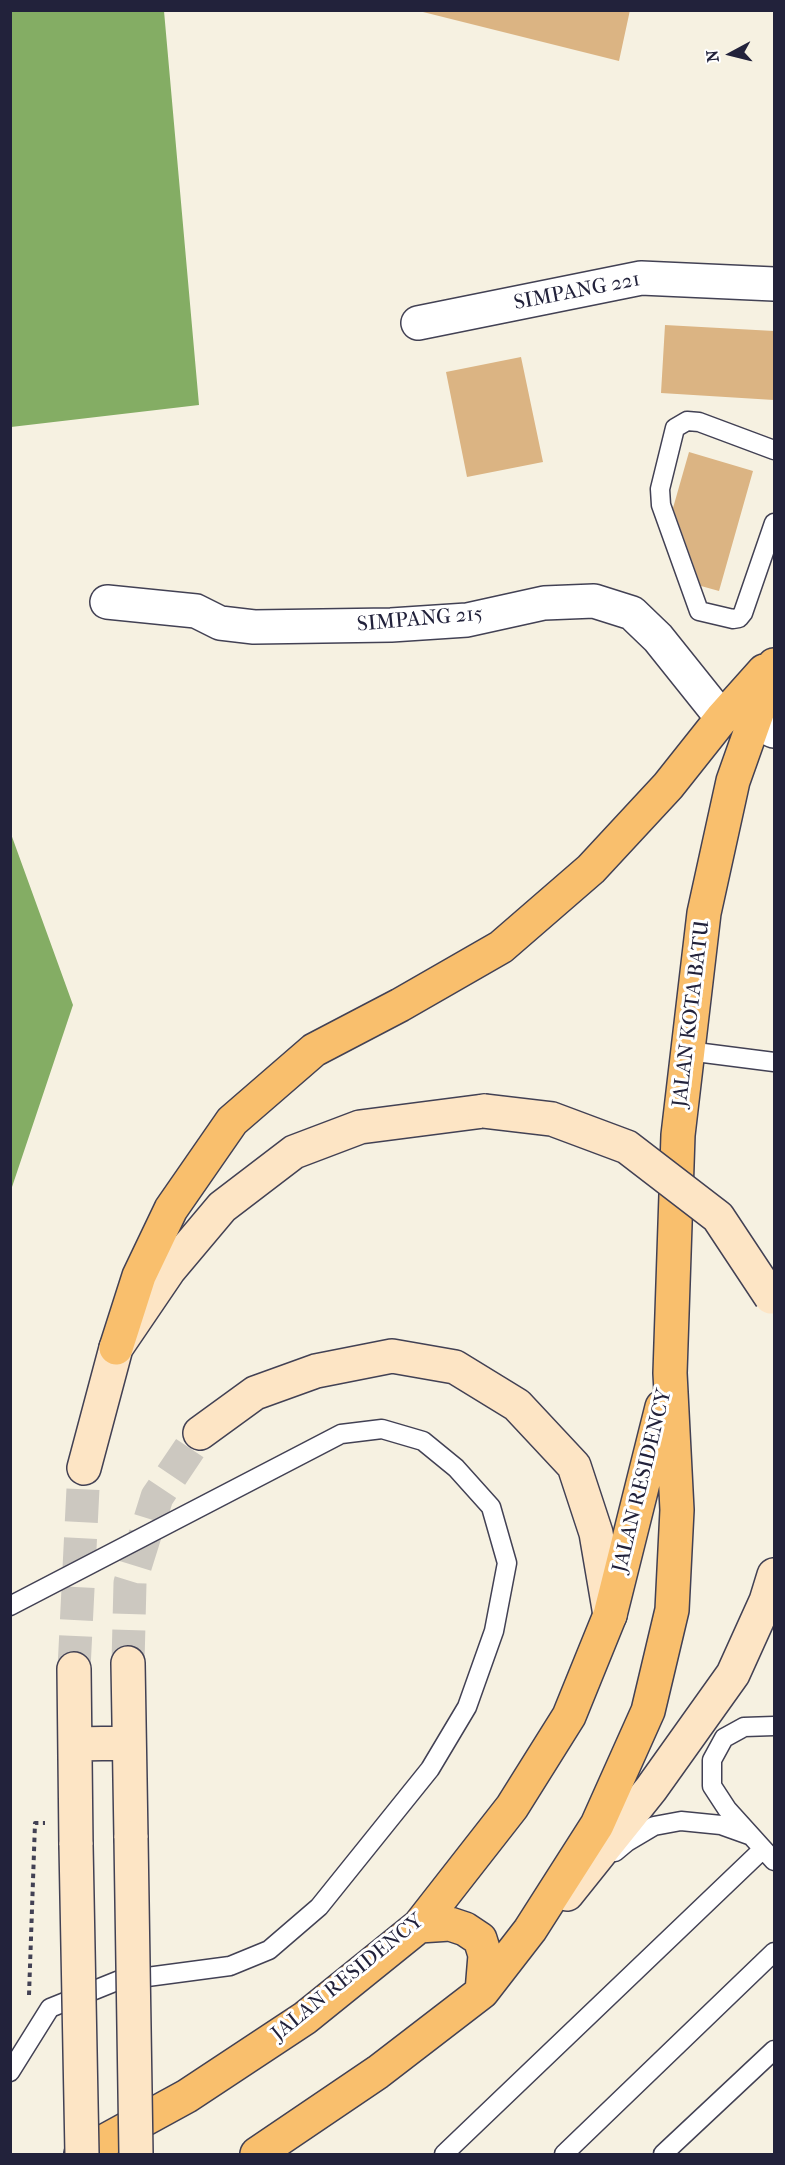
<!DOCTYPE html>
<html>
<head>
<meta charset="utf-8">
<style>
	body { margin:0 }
	#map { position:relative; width:785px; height:2165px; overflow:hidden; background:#f6f1e1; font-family:"IM FELL French Canon",serif }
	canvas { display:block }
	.frame { position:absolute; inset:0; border:12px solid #22223b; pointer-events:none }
	.north { position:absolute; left:701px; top:24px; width:60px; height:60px; -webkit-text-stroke:4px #fff; paint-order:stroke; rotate:263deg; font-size:16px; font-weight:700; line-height:24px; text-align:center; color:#22223b }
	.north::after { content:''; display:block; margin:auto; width:21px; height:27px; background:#22223b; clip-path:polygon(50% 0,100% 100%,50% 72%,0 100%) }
</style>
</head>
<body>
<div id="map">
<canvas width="785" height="2165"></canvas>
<div class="frame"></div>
<div class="north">N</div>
</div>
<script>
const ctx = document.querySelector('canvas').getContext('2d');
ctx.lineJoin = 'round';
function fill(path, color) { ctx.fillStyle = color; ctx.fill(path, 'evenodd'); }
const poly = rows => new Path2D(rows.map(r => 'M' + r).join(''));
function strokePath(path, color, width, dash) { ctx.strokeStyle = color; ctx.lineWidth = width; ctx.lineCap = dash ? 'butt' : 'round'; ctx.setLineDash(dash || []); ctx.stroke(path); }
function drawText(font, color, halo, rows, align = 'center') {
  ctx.font = font + ' "IM FELL French Canon",serif'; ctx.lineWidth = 6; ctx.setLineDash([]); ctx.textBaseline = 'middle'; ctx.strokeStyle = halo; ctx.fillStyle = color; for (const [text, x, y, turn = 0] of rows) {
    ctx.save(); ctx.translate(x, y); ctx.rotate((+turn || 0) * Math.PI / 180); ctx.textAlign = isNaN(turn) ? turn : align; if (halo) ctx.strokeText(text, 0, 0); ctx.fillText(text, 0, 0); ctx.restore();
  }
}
const forest = poly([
	[10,11,164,11,199,405,11,427],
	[11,834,73,1005,11,1190]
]);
const building = poly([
	[415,10,630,10,619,61],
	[665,325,774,331,774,400,661,393],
	[521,357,543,462,467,477,446,372],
	[689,452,753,471,719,591,701,586,673,508]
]);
const secondaryTunnel = poly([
	[128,1663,130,1583,157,1497,200,1433],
	[74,1669,84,1468]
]);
const path = poly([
	[29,1995,35,1823,45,1823]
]);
const service = poly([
	[774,450,699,422,687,421,675,428,660,489,661,505,699,611,733,619,739,618,743,613,774,523],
	[688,1051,774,1062],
	[10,1606,341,1434,382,1429,423,1441,456,1468,491,1507,507,1563,494,1631,467,1707,430,1769,319,1907,269,1950,230,1966,117,1981,50,2008,10,2072],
	[774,1726,744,1727,724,1738,712,1760,712,1786,727,1809,774,1861],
	[615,1852,627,1842,654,1826,681,1821,721,1825,749,1835],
	[444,2154,763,1849],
	[564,2154,774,1952],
	[663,2154,774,2050]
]);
const minor = poly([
	[418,323,641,278,774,284],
	[107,602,196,611,220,623,254,627,391,625,467,620,544,603,594,601,632,613,658,638,722,718],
	[753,721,774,731]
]);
const secondary = poly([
	[200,1433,255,1393,316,1371,392,1356,455,1367,517,1405,574,1466,596,1533,610,1615],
	[84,1468,116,1348,169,1270,222,1207,294,1152,360,1127,484,1111],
	[128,1663,131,1838],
	[74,1669,76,1845],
	[75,1744,129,1743],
	[567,1894,651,1789,733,1674,766,1601,774,1575]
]);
const primary = poly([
	[116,1348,139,1276,171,1209,232,1121,314,1050,400,1005,501,947,591,869,668,786,722,718,764,671],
	[419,1926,450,1924,465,1929,480,1939,485,1955,482,1992],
	[81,2154,187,2096,305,2018,419,1926,512,1807,569,1716,610,1615,662,1407],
	[257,2154,378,2072,482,1992,530,1930,597,1825,648,1711,672,1610,677,1510,670,1373,678,1135,704,913,733,781,774,665]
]);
const secondaryBridge = poly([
	[484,1111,552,1119,627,1147,718,1217,771,1297],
	[131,1838,136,2154],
	[76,1845,82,2154]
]);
const streetNames = [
	["SIMPANG 221",577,292,-11],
	["SIMPANG 215",420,620,-5],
	["JALAN KOTA BATU",692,1014,-83],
	["JALAN RESIDENCY",643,1481,-76],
	["JALAN RESIDENCY",348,1978,-39]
];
fill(forest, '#84ad64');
fill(building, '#dbb483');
strokePath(secondaryTunnel, '#ccc8c0', 33, [33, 16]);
strokePath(service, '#424154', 21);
strokePath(minor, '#424154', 36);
strokePath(secondary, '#424154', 36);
strokePath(primary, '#424154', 36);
strokePath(path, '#424154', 4, [4.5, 4.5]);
strokePath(service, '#fff', 18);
strokePath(minor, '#fff', 33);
strokePath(secondary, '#fde5c5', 33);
strokePath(primary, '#f9bf6d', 33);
strokePath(secondaryBridge, '#424154', 36, []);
strokePath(secondaryBridge, '#fde5c5', 33);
drawText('21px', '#22223b', '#fff', streetNames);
</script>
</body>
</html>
